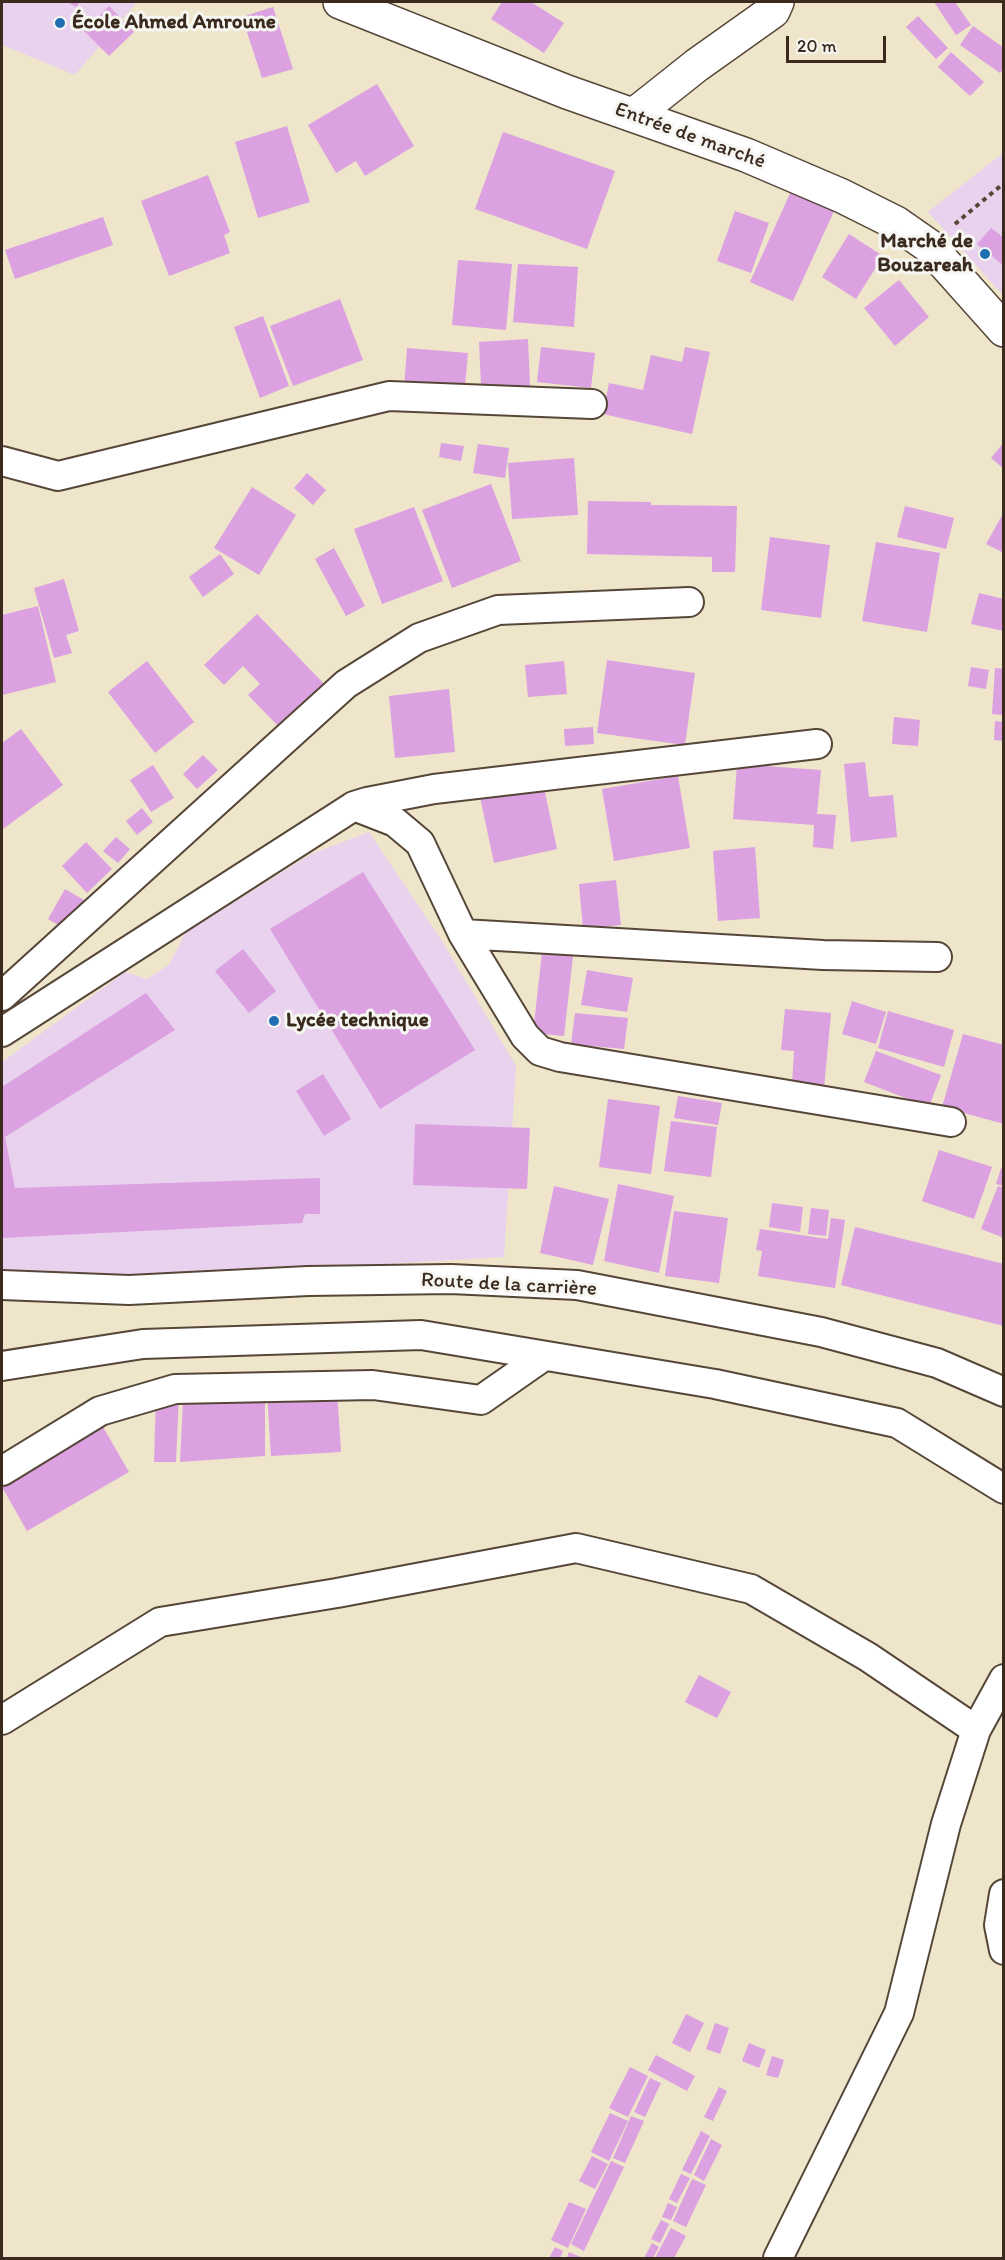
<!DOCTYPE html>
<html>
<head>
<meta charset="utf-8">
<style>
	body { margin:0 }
	#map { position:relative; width:1005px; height:2260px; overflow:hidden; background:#eee5cb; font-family:Itim,sans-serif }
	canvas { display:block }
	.frame { position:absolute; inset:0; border:3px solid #3b2a1e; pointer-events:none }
	.scale { position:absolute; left:786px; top:36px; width:100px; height:27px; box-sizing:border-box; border:3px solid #3b2a1e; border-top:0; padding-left:8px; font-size:18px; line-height:21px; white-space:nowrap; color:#3b2a1e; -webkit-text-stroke:4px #f6f6f2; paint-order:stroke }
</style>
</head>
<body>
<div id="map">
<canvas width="1005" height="2260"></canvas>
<div class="frame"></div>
<div class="scale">20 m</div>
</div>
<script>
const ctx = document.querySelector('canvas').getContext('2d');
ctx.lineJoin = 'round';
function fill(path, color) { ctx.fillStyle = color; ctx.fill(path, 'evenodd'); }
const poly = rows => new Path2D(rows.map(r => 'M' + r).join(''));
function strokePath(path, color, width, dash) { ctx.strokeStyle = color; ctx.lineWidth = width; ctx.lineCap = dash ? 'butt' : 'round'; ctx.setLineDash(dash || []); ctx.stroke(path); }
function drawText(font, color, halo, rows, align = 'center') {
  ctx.font = font + ' Itim,sans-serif'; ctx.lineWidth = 6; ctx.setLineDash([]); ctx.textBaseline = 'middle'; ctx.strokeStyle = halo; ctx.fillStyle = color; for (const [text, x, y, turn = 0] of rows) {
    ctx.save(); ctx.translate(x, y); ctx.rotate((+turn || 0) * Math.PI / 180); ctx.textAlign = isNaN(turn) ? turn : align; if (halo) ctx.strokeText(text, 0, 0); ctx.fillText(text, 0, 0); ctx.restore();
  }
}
const built = poly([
	[2,2,137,2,75,75,2,45],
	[1003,153,1003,295,928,212],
	[369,832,442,941,516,1066,504,1257,17,1286,2,1282,2,1062,125,972,147,979,169,965,185,933,311,854]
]);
const building = poly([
	[67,2,80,2,76,7],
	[502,2,531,2,564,23,544,53,491,19],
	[934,2,955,2,971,25,956,35],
	[109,6,134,32,109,56,84,31],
	[273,7,293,69,262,78,242,17],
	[918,16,948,48,936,59,906,27],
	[973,26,1004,48,1004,68,1000,73,960,45],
	[951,52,984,82,970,96,938,67],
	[377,84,414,146,365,176,356,161,336,173,308,125],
	[287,126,310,202,258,218,235,142],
	[503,132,615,171,587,249,475,209],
	[208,175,230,232,224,235,230,253,169,276,141,201],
	[792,189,835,209,793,301,750,282],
	[735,211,769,223,751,273,717,261],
	[103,217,113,245,15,279,5,250],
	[991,228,1004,238,1004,266,977,244],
	[849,234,883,256,856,299,822,277],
	[458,260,512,264,506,330,452,325],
	[518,264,578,267,574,327,513,322],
	[899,280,929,317,895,346,864,308],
	[340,299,363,360,293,386,270,326],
	[263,316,289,386,260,398,234,327],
	[528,339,531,406,482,409,479,342],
	[541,347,595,353,591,388,537,382],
	[685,347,710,352,692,434,603,414,609,383,643,390,651,355,682,362],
	[407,348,468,353,463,407,403,402],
	[1004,442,1004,469,991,458],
	[441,443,464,446,461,461,439,457],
	[478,444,509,448,505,478,473,473],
	[574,458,578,515,512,519,508,463],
	[307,473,326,490,313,505,294,488],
	[491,484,521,561,452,588,422,510],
	[252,487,296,515,259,575,214,548],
	[588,501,651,502,651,505,737,506,735,572,712,572,712,557,587,554],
	[905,506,954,518,946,549,897,537],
	[414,507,443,581,382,604,354,529],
	[1004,512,1004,553,986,544],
	[770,537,830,545,821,618,761,610],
	[876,542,940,553,927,632,862,621],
	[334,548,365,606,346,616,315,559],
	[220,554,234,574,203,597,189,577],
	[64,579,79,631,66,635,72,653,54,658,34,588],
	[979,593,1004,599,1004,631,971,624],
	[38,606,56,682,2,695,2,615],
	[257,614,326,686,281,729,248,695,260,684,243,666,224,685,204,665],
	[607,660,695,673,685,745,597,733],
	[147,661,194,722,155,753,108,692],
	[564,661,567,694,528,697,525,665],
	[971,667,989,670,986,689,968,686],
	[995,668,1004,669,1004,715,992,714],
	[449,689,455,752,395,758,389,696],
	[894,717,920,720,918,746,892,744],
	[995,721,1004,722,1004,741,994,740],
	[593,727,594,744,565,746,564,729],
	[21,729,63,785,3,829,2,743],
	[203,755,218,770,197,789,183,774],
	[865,762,869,797,893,795,897,837,851,842,844,764],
	[737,764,821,770,817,814,836,815,833,849,813,847,814,825,733,819],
	[153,765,174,798,151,812,130,780],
	[678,776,690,848,614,861,602,789],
	[543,783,557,849,494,863,480,797],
	[142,808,153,822,137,835,126,821],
	[116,837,130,849,118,863,103,851],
	[86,842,112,869,87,893,62,866],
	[755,847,760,918,718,921,713,851],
	[363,872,475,1050,380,1109,270,929],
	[616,880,621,925,583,929,579,884],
	[65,889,84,900,67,930,48,919],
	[243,949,276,991,249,1013,215,971],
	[542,952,573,956,564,1036,533,1033],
	[587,970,633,978,627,1012,581,1005],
	[146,993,175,1030,5,1137,15,1188,320,1178,320,1214,305,1214,302,1223,2,1238,2,1087],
	[852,1001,886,1012,876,1044,842,1034],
	[785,1009,831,1013,824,1088,792,1085,794,1051,781,1050],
	[888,1011,954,1030,944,1067,878,1048],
	[575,1013,628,1018,624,1049,571,1044],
	[963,1034,1004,1045,1004,1124,942,1107],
	[876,1051,941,1075,929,1107,864,1082],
	[323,1074,351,1119,324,1136,296,1091],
	[678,1096,722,1103,718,1125,674,1118],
	[608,1099,660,1106,651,1174,599,1167],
	[671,1121,717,1127,711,1177,664,1171],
	[415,1124,530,1128,527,1189,413,1185],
	[939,1150,992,1167,974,1219,922,1201],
	[1001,1168,1004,1169,1004,1186,996,1184],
	[618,1184,674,1196,659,1273,604,1261],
	[554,1186,609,1199,593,1265,540,1253],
	[998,1186,1004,1188,1004,1238,981,1229],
	[772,1203,803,1207,800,1232,769,1227],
	[811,1208,829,1210,826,1236,808,1234],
	[674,1211,728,1218,719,1283,665,1276],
	[831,1218,845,1220,835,1288,758,1276,762,1251,756,1250,760,1229,828,1239],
	[855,1227,1004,1264,1004,1326,841,1285],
	[337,1389,341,1452,271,1456,267,1393],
	[265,1394,265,1456,180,1462,183,1400],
	[156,1396,179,1396,176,1462,154,1462],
	[99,1420,129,1472,27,1531,2,1487,2,1477],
	[699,1675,731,1692,717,1718,685,1702],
	[686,2014,704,2023,690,2052,672,2043],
	[715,2023,729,2028,720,2054,706,2049],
	[749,2043,766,2050,759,2068,742,2061],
	[656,2055,695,2076,687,2091,648,2070],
	[772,2056,784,2060,778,2078,766,2075],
	[630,2067,648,2076,628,2117,609,2108],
	[650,2078,661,2083,645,2117,634,2112],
	[719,2087,727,2091,713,2121,704,2117],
	[610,2113,628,2121,609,2161,591,2152],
	[631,2116,644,2121,625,2163,613,2158],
	[701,2131,710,2136,691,2174,682,2170],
	[711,2139,722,2145,704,2181,694,2175],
	[592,2156,608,2164,595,2189,579,2181],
	[611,2161,624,2167,584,2251,571,2244],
	[681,2174,690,2178,677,2203,669,2199],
	[692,2179,706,2185,686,2227,673,2221],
	[569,2202,586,2209,568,2248,551,2240],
	[668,2203,677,2207,671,2220,662,2217],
	[661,2220,669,2224,660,2243,651,2239],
	[671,2228,686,2236,674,2258,655,2258],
	[652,2243,659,2247,653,2258,644,2258],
	[555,2247,563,2251,560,2258,549,2258],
	[569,2252,583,2258,567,2258]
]);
const path = poly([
	[955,224,1004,183]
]);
const street = poly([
	[2,461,58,476,389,396,592,404],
	[354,806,367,802,434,789,817,744],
	[463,934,823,955,937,957],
	[2,996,346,684,419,638,498,610,689,602],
	[2,1032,354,806,395,822,420,843,463,934,525,1036,540,1051,560,1057,951,1122],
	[2,1285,129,1290,308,1281,451,1279,577,1285,821,1332,937,1363,1004,1392],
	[2,1366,143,1344,421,1335,715,1384,897,1423,1004,1489],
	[2,1471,100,1411,175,1389,373,1385,481,1400,544,1356],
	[2,1720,160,1622,337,1593,576,1548,751,1589,868,1657,976,1730],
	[1004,1894,999,1925,1004,1950],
	[778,2258,899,2013,946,1824,976,1730,1004,1679]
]);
const secondary = poly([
	[340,2,567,92,746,155,842,196,896,223,929,246,1004,330],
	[634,115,697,65,773,11,777,2]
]);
const markers = [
	[60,23,6,"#1f6fb2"],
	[985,254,6,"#1f6fb2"],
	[274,1021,6,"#1f6fb2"]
];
const poiNames = [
	["École Ahmed Amroune",72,23],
	["Marché de",973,242,"right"],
	["Bouzareah",973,266,"right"],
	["Lycée technique",286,1021]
];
const streetNames = [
	["Entrée de marché",690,136,20],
	["Route de la carrière",509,1285,3]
];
fill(built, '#e9d2ee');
fill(building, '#dba1e1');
strokePath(street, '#564638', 32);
strokePath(secondary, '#564638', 36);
strokePath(path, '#564638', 4, [4.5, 4.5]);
strokePath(street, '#fff', 28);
strokePath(secondary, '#fff', 33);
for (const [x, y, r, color] of markers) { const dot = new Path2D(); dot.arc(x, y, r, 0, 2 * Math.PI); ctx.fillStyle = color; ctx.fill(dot); strokePath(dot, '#f6f6f2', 2); }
drawText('bold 21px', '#3b2a1e', '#f6f6f2', poiNames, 'left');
drawText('21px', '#3b2a1e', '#f6f6f2', streetNames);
</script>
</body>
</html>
